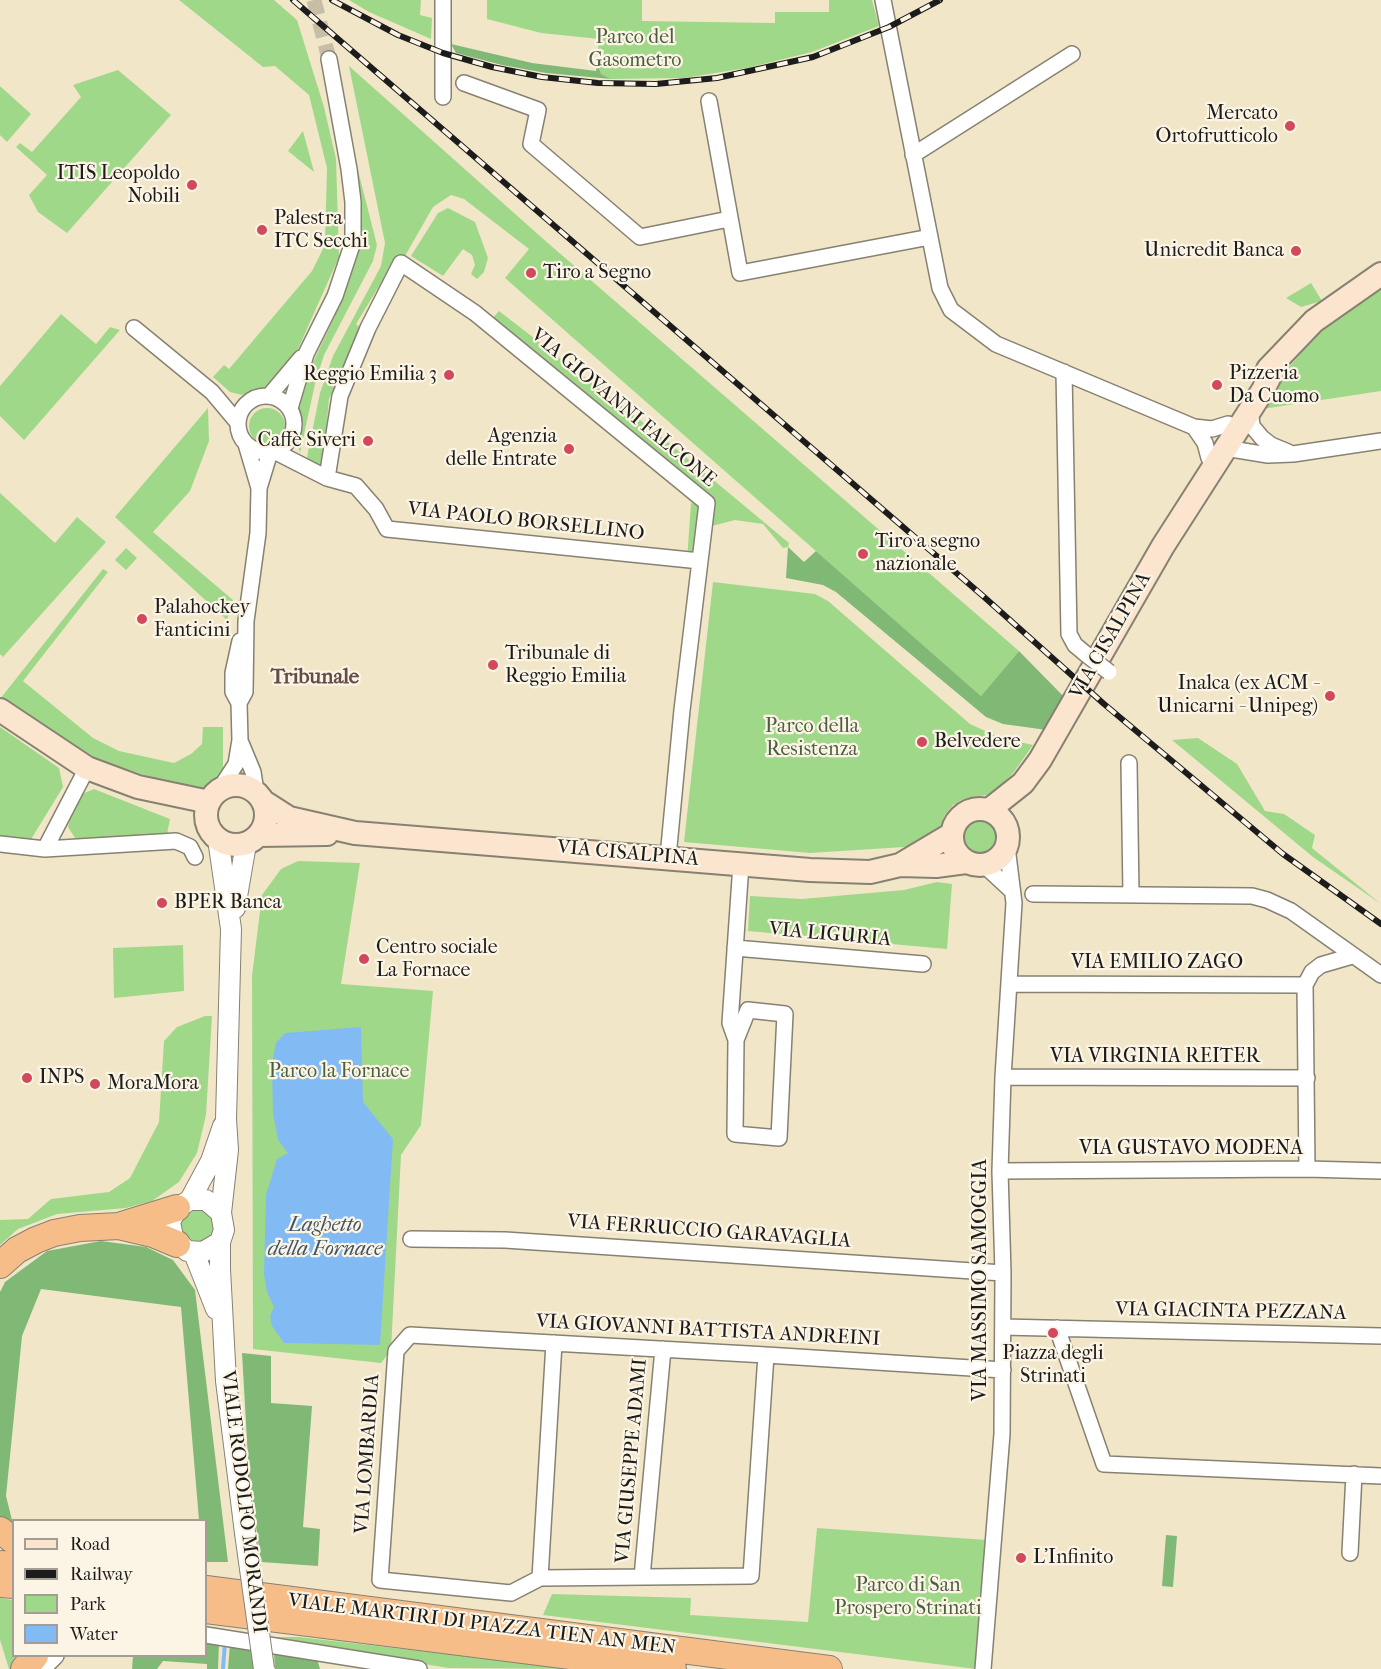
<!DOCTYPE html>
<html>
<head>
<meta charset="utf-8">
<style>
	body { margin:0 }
	#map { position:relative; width:1381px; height:1669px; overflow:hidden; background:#f2e6c9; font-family:"IM FELL French Canon",serif }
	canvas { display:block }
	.legend { position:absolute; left:12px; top:1519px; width:195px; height:138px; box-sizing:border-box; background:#fcf5e5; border:2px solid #a29e95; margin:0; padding:8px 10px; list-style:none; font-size:18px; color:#1c1c1c }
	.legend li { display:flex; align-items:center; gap:12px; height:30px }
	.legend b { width:30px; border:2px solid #a29e95 }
</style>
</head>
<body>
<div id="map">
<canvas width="1381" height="1669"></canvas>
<ul class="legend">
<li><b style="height:8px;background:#fce5cf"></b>Road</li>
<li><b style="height:8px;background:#1c1c1c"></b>Railway</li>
<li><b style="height:16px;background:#a0d88a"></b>Park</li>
<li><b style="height:16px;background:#82bbf3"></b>Water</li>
</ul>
</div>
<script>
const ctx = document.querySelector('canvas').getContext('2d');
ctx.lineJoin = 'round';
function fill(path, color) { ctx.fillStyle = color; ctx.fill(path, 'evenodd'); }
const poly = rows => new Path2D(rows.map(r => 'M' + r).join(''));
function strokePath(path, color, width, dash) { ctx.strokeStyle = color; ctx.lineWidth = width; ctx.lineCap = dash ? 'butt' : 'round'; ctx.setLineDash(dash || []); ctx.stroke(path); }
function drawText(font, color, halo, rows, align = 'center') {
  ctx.font = font + ' "IM FELL French Canon",serif'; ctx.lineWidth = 4.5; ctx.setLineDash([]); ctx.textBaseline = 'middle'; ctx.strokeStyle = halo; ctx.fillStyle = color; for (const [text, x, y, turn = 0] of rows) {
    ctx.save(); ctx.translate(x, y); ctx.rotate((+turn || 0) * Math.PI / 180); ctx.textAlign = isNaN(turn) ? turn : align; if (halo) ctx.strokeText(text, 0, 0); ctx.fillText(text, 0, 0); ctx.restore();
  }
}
const green = poly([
	[179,0,274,0,297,20,324,107,336,159,339,257,298,349,272,385,242,395,230,392,213,377,224,365,229,369,312,271,325,245,327,168,309,95,275,66,263,67],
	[349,0,421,0,420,15,432,18,431,39,369,12],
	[487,0,642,0,642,21,775,23,775,12,829,12,829,0,872,0,879,26,812,52,747,68,684,78,611,79,601,74,597,61,603,62,604,50,598,50,599,39,541,33,487,19],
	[349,66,541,237,1019,651,981,696,505,278,529,249,464,199,451,195,433,207,401,263,395,260,356,324,360,328,329,399,322,475,305,467,320,393,333,356,381,266,385,243],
	[118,70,171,115,67,233,38,212,29,195,47,175,16,147,20,143,32,152,81,97,73,85],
	[0,86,31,114,7,142,0,135],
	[303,131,314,172,288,151],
	[350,139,377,245,373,261,324,355,315,384,300,453,297,440,299,425,295,407,298,394,335,316,359,246,358,198],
	[448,208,475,222,488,258,484,272,477,279,471,274,475,265,472,255,463,249,443,276,411,256,438,213],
	[1311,283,1322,301,1301,307,1286,298],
	[1381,286,1381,391,1262,409,1283,374,1326,324],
	[499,311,657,433,789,543,788,547,783,548,763,524,735,520,704,528,698,579,687,560,691,503,706,506,488,323],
	[61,314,96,344,110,327,120,330,24,440,0,416,0,386],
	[208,408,209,441,190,491,153,532,233,600,227,620,115,517],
	'249 426a18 18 0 1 1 36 0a18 18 0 1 1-36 0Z',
	[0,493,55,543,77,517,106,542,3,657,0,654],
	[126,548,137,558,126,570,115,560],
	[103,569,108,572,23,681,93,738,119,751,174,763,191,754,202,744,203,727,223,727,223,771,214,783,195,792,97,759,0,699],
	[713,582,815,594,828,601,970,724,1001,738,1033,745,1014,772,992,794,964,799,953,805,945,815,937,835,920,846,810,853,684,842],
	[0,727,59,768,63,787,30,841,0,838],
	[1198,738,1237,764,1265,811,1284,814,1315,835,1312,848,1381,904,1313,857,1172,740],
	[94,789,170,819,167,834,93,841,75,838,68,827,71,810,77,796],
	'964 836a17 17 0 1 1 34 0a17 17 0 1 1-34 0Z',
	[298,861,360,863,341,984,433,991,421,1125,401,1155,391,1350,381,1363,253,1349,252,976,262,895,281,869],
	[937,882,952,884,947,949,748,931,750,896,802,899,904,890],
	[183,945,184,991,114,998,113,948],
	[205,1016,212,1016,206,1115,197,1153,179,1182,152,1201,126,1208,57,1214,18,1229,0,1245,0,1220,28,1219,51,1199,109,1192,130,1178,159,1122,164,1041,177,1027],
	[199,1206,212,1217,215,1228,210,1239,202,1245,185,1241,179,1226,183,1214],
	[817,1528,987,1540,976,1669,543,1615,552,1594,691,1598,690,1615,808,1622],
	[0,1598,13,1600,14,1656,22,1656,14,1669,9,1669,0,1640],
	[274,1637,299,1637,576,1669,449,1668,275,1641]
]);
const forest = poly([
	[451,44,532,63,596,71,597,61,601,74,611,79,546,73,502,65,456,53],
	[788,547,804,562,816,551,981,696,1019,651,1066,699,1047,730,1003,724,986,717,836,592,823,585,786,578],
	[101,1241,146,1247,173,1260,195,1290,228,1562,206,1562,206,1520,199,1520,181,1307,41,1289,22,1336,6,1496,13,1524,2,1525,0,1523,0,1292,5,1282,47,1251],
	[242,1353,271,1356,271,1403,312,1406,303,1527,320,1529,318,1566,261,1562,249,1476],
	[1166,1535,1177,1536,1173,1587,1162,1586],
	[206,1641,219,1643,218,1669,207,1669,207,1664,163,1661,157,1669,132,1669,133,1656,206,1656],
	[230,1644,252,1648,254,1669,228,1669],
	[274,1653,317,1659,320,1669,275,1669]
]);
const water = poly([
	[361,1027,363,1102,393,1139,380,1345,284,1343,272,1326,270,1316,274,1307,267,1292,264,1274,266,1195,277,1159,288,1153,278,1140,273,1114,272,1064,276,1043,285,1033]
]);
const stream = poly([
	[223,1669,225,1642]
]);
const minorTunnel = poly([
	[314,0,329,59]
]);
const minor = poly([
	[883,0,940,288,951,310,996,344,1194,427,1212,429,1228,424],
	[464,83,538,110,531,144,640,237,729,219],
	[443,97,443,0],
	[709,101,740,273,930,237],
	[913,155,1072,54],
	[134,328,212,392,238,423],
	[1064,372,1069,634,1075,645,1087,655],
	'238 424a28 28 0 1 1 56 0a28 28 0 1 1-56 0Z',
	[269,396,301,358],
	[290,408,306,354,335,296,353,242,353,202,349,169,329,59],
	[1250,408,1252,426,1262,438,1271,445,1288,452],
	[1194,427,1205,443,1209,458],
	[246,444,259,488],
	[1225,448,1268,455,1293,454,1381,441],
	[274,451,327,478,356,486,376,509,387,529,700,561],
	[327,478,340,396,368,328,401,263,475,313,707,503,682,710,668,857],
	[239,703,233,692,233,673,240,641],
	[241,743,253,772,256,792],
	[1129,763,1131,894],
	[219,790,236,764,240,740,239,703,245,692,246,621,258,533,259,488,270,452],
	[0,844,45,849,87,768],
	[45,849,176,841,190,847,195,857],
	[984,865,1012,891],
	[1033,894,1252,896,1267,900,1291,911,1381,975],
	[735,948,923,964],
	[1009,984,1305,985],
	[736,1040,748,1010,785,1014,779,1138,735,1134,736,1040,730,1023,741,864],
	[1003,1077,1307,1078],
	[1307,1169,1305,985,1312,972,1321,965,1352,956],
	[1000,1171,1307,1169,1381,1171],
	[411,1239,505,1240,1003,1273],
	[1003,1327,1381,1336],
	[1057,1328,1104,1464,1381,1476],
	[766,1355,751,1576,540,1578,511,1593,380,1580,396,1351,410,1335,766,1355,1003,1370],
	[1350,1553,1354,1474],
	[642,1577,663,1349],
	[540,1578,554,1343],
	[206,1635,419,1669],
	[43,1669,56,1656],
	[983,1669,1002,1434,1003,1273,1000,1171,1003,1077,1014,903,1007,847]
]);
const tertiary = poly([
	[218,839,231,929,226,1119,228,1150,221,1213,224,1230,220,1242,220,1269,226,1381,245,1533],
	[235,908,246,844],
	[190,1200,211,1161,223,1126],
	[220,1242,203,1252,187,1251,173,1237,170,1222,177,1208,190,1200,206,1200,221,1213],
	[194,1253,216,1309]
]);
const secondary = poly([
	[1268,369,1314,321,1381,274],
	[0,710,87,768,138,787,209,802],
	'206 815a30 30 0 1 1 60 0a30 30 0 1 1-60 0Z',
	[264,802,289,818,355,833,810,870,870,872,900,865,936,866,966,862],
	'952 837a28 28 0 1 1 56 0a28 28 0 1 1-56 0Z',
	[989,810,1023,783,1040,760,1163,546,1263,390,1279,358],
	[259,835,327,834],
	[900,865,952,834]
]);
const trunk = poly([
	[122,1225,177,1208],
	[0,1265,17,1250,36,1240,54,1233,80,1228,119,1226,153,1234,177,1244],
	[0,1530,14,1541],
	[0,1564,14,1565],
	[0,1584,14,1585],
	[206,1589,829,1669],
	[206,1610,673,1669],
	[24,1669,35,1656]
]);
const rail = poly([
	[293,0,983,596,1104,704,1283,854,1381,924],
	[332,0,398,35,443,53,492,67,542,77,598,83,656,84,717,78,813,57,889,27,940,0]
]);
const minorBridge = poly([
	[1087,655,1109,672]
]);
const tertiaryBridge = poly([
	[245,1533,264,1669]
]);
const markers = [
	[1290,126,6,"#d1495b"],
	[192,185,6,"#d1495b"],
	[262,230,6,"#d1495b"],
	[1296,251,6,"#d1495b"],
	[531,273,6,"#d1495b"],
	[449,375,6,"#d1495b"],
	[1217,385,6,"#d1495b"],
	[368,441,6,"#d1495b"],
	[569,449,6,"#d1495b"],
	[863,554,6,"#d1495b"],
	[142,619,6,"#d1495b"],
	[493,665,6,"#d1495b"],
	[1330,696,6,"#d1495b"],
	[922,742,6,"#d1495b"],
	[162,903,6,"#d1495b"],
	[364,959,6,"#d1495b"],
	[27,1078,6,"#d1495b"],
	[95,1084,6,"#d1495b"],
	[1053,1333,6,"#d1495b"],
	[1021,1558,6,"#d1495b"]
];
const parkNames = [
	["Parco del",635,38],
	["Gasometro",635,61],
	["Parco della",812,727],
	["Resistenza",812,750],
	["Parco la Fornace",339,1072],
	["Parco di San",908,1586],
	["Prospero Strinati",908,1609]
];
const poiNames = [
	["Mercato",1278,114,"right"],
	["Ortofrutticolo",1278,137,"right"],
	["ITIS Leopoldo",180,174,"right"],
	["Nobili",180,197,"right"],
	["Palestra",274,219],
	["ITC Secchi",274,242],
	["Unicredit Banca",1284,251,"right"],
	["Tiro a Segno",543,273],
	["Pizzeria",1229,374],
	["Da Cuomo",1229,397],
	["Reggio Emilia 3",437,375,"right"],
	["Agenzia",557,437,"right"],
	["delle Entrate",557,460,"right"],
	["Caffè Siveri",356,441,"right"],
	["Tiro a segno",875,542],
	["nazionale",875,565],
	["Palahockey",154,608],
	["Fanticini",154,631],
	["Tribunale di",505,654],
	["Reggio Emilia",505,677],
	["Inalca (ex ACM -",1318,684,"right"],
	["Unicarni - Unipeg)",1318,707,"right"],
	["Belvedere",934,742],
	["BPER Banca",174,903],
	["Centro sociale",376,948],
	["La Fornace",376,971],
	["INPS",39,1078],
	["MoraMora",107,1084],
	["Piazza degli",1053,1354,"center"],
	["Strinati",1053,1377,"center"],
	["L'Infinito",1033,1558]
];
const streetNames = [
	["VIA GIOVANNI FALCONE",623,408,40],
	["VIA PAOLO BORSELLINO",526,522,6],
	["VIA CISALPINA",1111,636,-60],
	["VIA CISALPINA",628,854,5],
	["VIA LIGURIA",830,935,5],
	["VIA EMILIO ZAGO",1157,963],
	["VIA VIRGINIA REITER",1155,1057],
	["VIA GUSTAVO MODENA",1191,1149],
	["VIA FERRUCCIO GARAVAGLIA",709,1232,4],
	["VIA MASSIMO SAMOGGIA",981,1280,-90],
	["VIA GIACINTA PEZZANA",1231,1312,1],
	["VIA GIOVANNI BATTISTA ANDREINI",708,1331,3],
	["VIA LOMBARDIA",368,1454,-86],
	["VIA GIUSEPPE ADAMI",632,1461,-85],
	["VIALE RODOLFO MORANDI",243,1502,83],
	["VIALE MARTIRI DI PIAZZA TIEN AN MEN",482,1625,7]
];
const neighbourhoodNames = [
	["Tribunale",315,678]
];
const waterNames = [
	["Laghetto",325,1226],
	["della Fornace",325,1250]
];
fill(green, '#a0d88a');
fill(forest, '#80b876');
fill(water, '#82bbf3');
strokePath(stream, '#82bbf3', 4);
strokePath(minorTunnel, '#c7bea6', 15, [15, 8]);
strokePath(minor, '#878172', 18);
strokePath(tertiary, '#878172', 22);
strokePath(secondary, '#878172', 26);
strokePath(trunk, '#878172', 28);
strokePath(minor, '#fff', 15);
strokePath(tertiary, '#fff', 20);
strokePath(secondary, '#fce5cf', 22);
strokePath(trunk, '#f7bd88', 26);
strokePath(rail, '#1c1c1c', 6);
strokePath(rail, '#fcf5e5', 4, [11]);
strokePath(minorBridge, '#878172', 18, []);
strokePath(tertiaryBridge, '#878172', 22, []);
strokePath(minorBridge, '#fff', 15);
strokePath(tertiaryBridge, '#fff', 20);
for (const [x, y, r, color] of markers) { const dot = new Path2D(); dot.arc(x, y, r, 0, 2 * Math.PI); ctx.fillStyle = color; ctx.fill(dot); strokePath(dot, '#fcf5e5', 2); }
drawText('20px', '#4a5e42', '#fcf5e5', parkNames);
drawText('20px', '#1c1c1c', '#fcf5e5', poiNames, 'left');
drawText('20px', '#1c1c1c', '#fcf5e5', streetNames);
drawText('bold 21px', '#644c47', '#fcf5e5', neighbourhoodNames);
drawText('italic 21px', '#405467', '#fcf5e5', waterNames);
</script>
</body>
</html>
